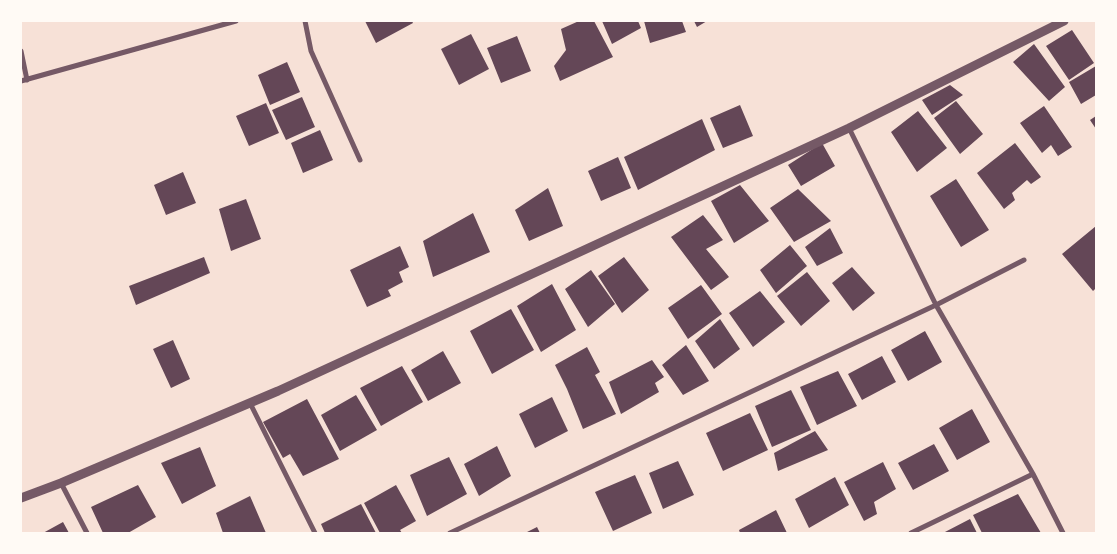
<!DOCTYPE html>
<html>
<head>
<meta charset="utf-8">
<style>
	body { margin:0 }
	#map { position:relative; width:1117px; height:554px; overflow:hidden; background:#f7e1d7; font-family:"Varela Round",sans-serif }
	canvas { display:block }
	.frame { position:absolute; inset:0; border:22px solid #fffaf5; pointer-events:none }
</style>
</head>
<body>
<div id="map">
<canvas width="1117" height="554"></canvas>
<div class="frame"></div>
</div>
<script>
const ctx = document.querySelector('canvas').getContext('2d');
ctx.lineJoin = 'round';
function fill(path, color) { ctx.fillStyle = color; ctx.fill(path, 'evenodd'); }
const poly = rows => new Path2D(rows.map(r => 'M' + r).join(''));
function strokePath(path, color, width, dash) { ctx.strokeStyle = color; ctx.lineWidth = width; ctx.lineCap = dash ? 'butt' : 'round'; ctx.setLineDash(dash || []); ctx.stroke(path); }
const building = poly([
	[365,21,412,21,413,23,376,43],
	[579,21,594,21,613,57,560,81,554,66,566,50,561,29],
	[602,21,638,21,641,28,612,44],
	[644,21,682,21,686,32,650,43],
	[694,21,707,21,697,27],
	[1072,30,1094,63,1069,80,1046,46],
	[471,34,489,69,459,85,441,49],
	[517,36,531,71,501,83,487,48],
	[1034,44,1065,87,1049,101,1013,62],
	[287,62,300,92,270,105,258,75],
	[1096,66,1096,95,1081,104,1069,82],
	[950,85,963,95,932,115,922,100],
	[302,97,315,127,286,140,272,110],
	[956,101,983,134,960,154,934,118],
	[266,103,279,133,249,146,236,116],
	[740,105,753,136,723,148,710,118],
	[1044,106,1072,147,1058,156,1051,145,1042,153,1020,123],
	[918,111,947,148,917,172,891,132],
	[1096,116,1096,129,1090,120],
	[702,119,715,150,638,190,624,157],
	[320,130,333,160,303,173,291,143],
	[822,143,835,166,801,186,788,165],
	[1015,143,1041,177,1031,184,1027,180,1012,193,1015,200,1004,209,977,173],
	[618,157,631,188,601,201,588,171],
	[183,172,196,203,166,215,154,185],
	[956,179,989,230,961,247,930,196],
	[740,185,769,221,734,243,711,201],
	[548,188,563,226,529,241,515,210],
	[798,189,831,221,794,242,770,208],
	[246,199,261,239,231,251,219,209],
	[473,213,490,252,433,277,423,241],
	[703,215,723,240,706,249,729,277,711,290,671,237],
	[1096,226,1096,288,1093,291,1062,254],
	[830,228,843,253,817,266,805,247],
	[790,245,807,266,776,293,760,270],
	[400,246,409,267,399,272,403,282,388,290,391,296,367,307,350,270],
	[204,257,210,273,136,305,129,286],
	[624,257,649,290,622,313,598,276],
	[852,267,875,293,853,311,832,283],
	[591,270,615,304,588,327,565,289],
	[807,272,830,301,801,326,777,296],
	[552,284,576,330,541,352,517,306],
	[701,285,722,314,688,339,668,308],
	[760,291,785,322,753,347,729,313],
	[511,309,534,350,492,374,470,331],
	[720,319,740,349,714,369,695,341],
	[925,331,942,362,908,381,891,350],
	[173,340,190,379,171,388,153,349],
	[686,345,709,381,683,395,662,365],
	[587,347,600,372,595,375,616,414,583,429,567,389,555,365],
	[443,351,461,383,428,401,411,370],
	[882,356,896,382,862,400,848,374],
	[652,360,664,377,655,383,659,392,621,414,609,382],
	[402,366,423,402,381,426,360,388],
	[838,371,857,406,817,425,800,387],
	[791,390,811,430,772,447,755,406],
	[356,395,377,430,340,451,321,415],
	[552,397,568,431,535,448,519,414],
	[307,399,339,459,303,476,290,454,283,458,263,422],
	[972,409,990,442,957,460,939,428],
	[750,413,768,450,723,471,706,433],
	[815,431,828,450,778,471,774,453],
	[934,444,949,471,913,490,898,463],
	[497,446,511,476,479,496,464,464],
	[200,447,216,486,182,504,161,463],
	[449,457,467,494,427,516,410,475],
	[678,461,694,495,663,509,649,473],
	[883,462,896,489,874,502,877,514,864,521,844,482],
	[635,475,652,513,613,531,595,492],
	[835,477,849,505,809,528,795,499],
	[138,485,156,517,128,533,103,533,91,507],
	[396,485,416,521,400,530,402,533,380,533,364,503],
	[1018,494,1041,533,982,533,973,515],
	[250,496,266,533,223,533,216,513],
	[361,504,376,533,325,533,321,524],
	[776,510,787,533,740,533,739,530],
	[970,519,977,533,943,533],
	[63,522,69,533,43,533],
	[537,527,540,533,525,533]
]);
const minor = poly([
	[305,21,311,51,360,160],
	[21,51,27,80],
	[21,81,236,21],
	[849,128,936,305,1033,474,1063,533],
	[250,403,315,533],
	[61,483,87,533],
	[450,533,936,305,1024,260],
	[911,533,1033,474]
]);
const tertiary = poly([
	[21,498,61,483,278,391,849,128,1064,21]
]);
fill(building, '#644757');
strokePath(minor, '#755966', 5);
strokePath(tertiary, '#755966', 9);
</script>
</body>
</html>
